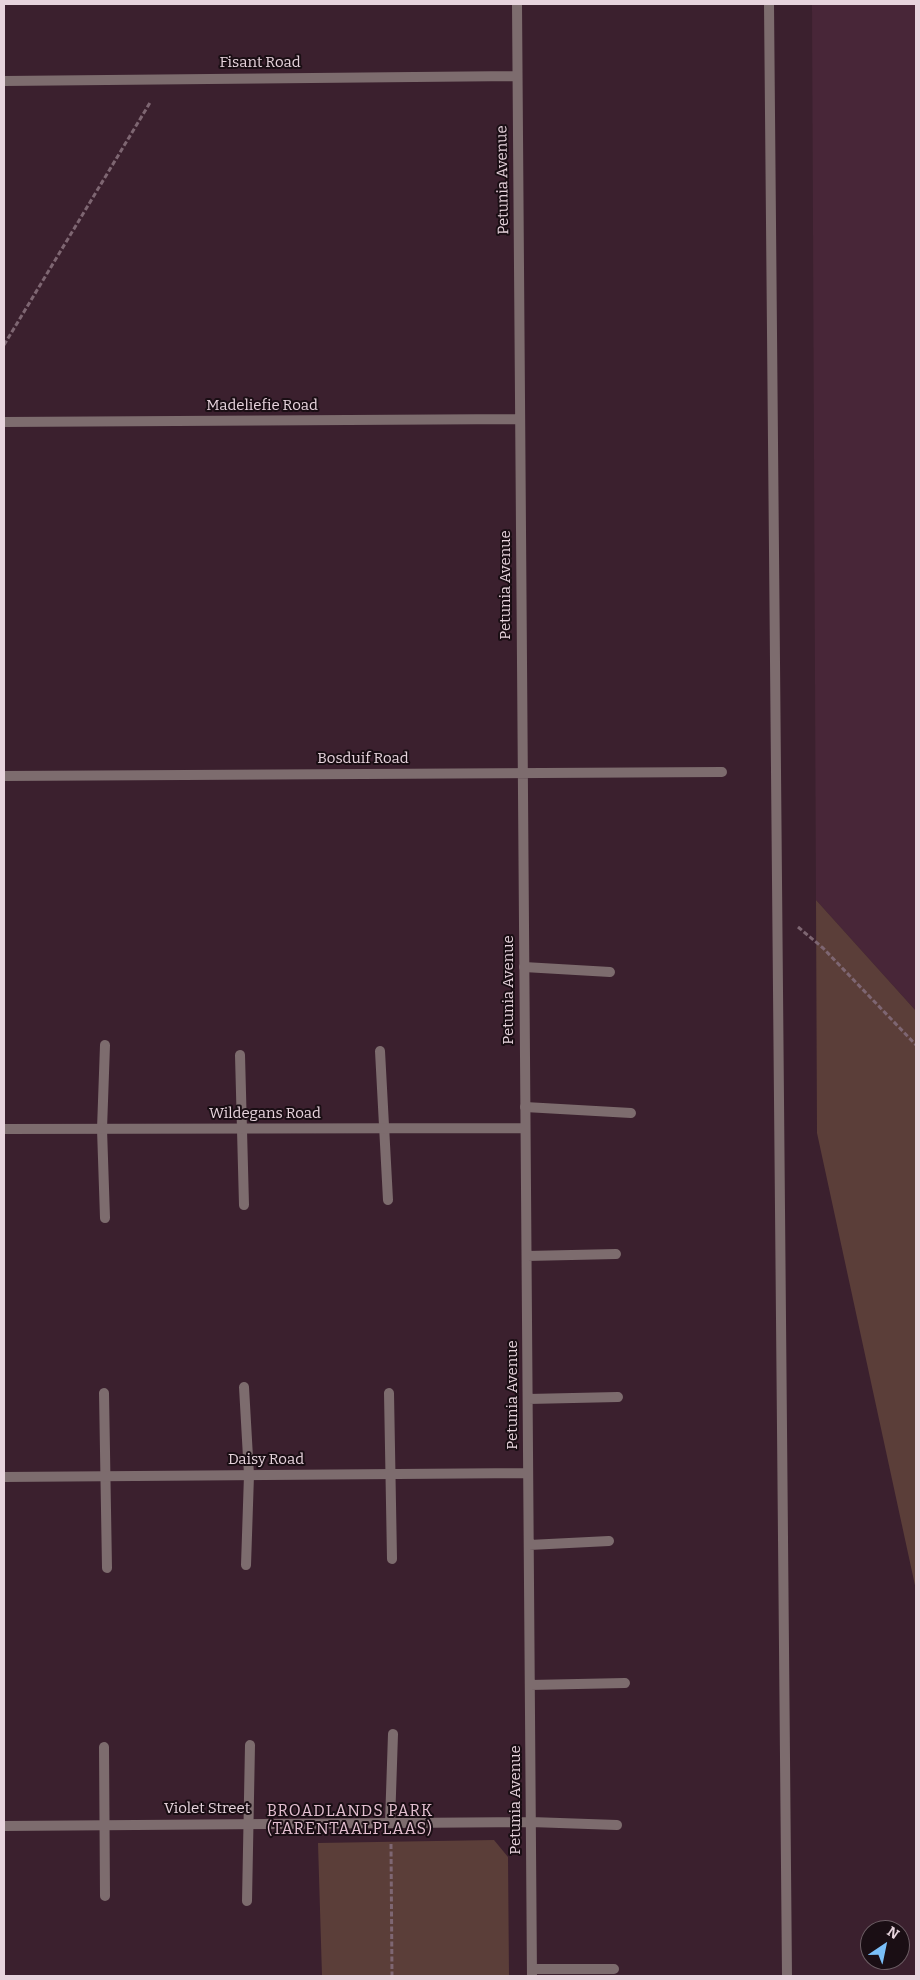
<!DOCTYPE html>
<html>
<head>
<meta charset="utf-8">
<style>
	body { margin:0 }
	#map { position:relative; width:920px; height:1980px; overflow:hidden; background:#3b202e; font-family:Bitter,serif }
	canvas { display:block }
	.frame { position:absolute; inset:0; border:5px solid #e7d4dd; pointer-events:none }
	.north { position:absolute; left:860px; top:1920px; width:50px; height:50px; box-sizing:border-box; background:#1a0e14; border:1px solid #6c5d64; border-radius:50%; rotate:34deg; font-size:14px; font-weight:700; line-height:20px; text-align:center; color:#e7d4dd }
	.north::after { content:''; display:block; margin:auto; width:18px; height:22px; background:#7abff8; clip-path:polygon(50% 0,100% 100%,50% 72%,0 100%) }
</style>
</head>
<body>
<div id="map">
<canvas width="920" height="1980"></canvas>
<div class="frame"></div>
<div class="north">N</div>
</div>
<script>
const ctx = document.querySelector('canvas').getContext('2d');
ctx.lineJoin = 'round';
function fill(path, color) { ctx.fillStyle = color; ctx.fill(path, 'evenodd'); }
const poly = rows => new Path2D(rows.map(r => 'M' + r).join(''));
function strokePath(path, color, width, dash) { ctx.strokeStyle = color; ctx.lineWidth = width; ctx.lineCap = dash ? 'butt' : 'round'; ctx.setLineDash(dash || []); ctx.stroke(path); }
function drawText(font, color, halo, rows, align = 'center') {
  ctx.font = font + ' Bitter,serif'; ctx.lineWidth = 4; ctx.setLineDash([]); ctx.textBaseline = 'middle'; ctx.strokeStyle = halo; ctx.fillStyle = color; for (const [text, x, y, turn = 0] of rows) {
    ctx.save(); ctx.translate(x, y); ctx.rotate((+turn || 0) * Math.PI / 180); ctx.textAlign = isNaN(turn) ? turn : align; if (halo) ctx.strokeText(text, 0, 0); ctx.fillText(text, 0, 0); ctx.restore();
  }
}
const built = poly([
	[812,4,916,4,916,1011,816,900]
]);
const green = poly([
	[816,900,916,1011,916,1590,817,1133],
	[494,1840,508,1857,509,1976,322,1976,318,1843]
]);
const path = poly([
	[4,345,151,101],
	[798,927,823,948,916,1045],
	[391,1844,392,1976]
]);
const lane = poly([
	[524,967,610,972],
	[380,1051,388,1200],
	[240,1055,244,1205],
	[525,1107,631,1113],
	[105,1218,102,1129,105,1045],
	[244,1387,249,1475,246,1565],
	[104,1393,107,1568],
	[389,1393,392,1559],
	[104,1747,105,1896],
	[247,1901,250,1745]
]);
const street = poly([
	[517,4,532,1976],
	[769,4,787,1976],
	[4,81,517,76],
	[4,422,520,419],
	[4,776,722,772],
	[4,1129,525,1128],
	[527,1256,616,1254],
	[528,1399,618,1397],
	[4,1477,528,1473],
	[529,1545,609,1541],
	[530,1685,625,1683],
	[390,1823,393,1734],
	[4,1826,531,1822,617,1825],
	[532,1969,614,1969]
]);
const streetNames = [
	["Fisant Road",260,63],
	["Petunia Avenue",503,180,-91],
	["Madeliefie Road",262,406],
	["Petunia Avenue",506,585,-90],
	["Bosduif Road",363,759],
	["Petunia Avenue",509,990,-90],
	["Wildegans Road",265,1114],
	["Petunia Avenue",513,1395,-90],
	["Daisy Road",266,1460],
	["Petunia Avenue",516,1800,-90],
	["Violet Street",207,1809]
];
const neighbourhoodNames = [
	["BROADLANDS PARK",350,1812],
	["(TARENTAALPLAAS)",350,1830]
];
fill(built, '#482638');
fill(green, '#5b3e39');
strokePath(path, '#7e6672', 3, [5, 2.5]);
strokePath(lane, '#7d6c6e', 10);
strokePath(street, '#7d6c6e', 10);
drawText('15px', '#e7d4dd', '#1a0e14', streetNames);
ctx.letterSpacing = '1px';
drawText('16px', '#e5c1d2', '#1a0e14', neighbourhoodNames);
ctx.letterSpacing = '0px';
</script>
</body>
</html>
